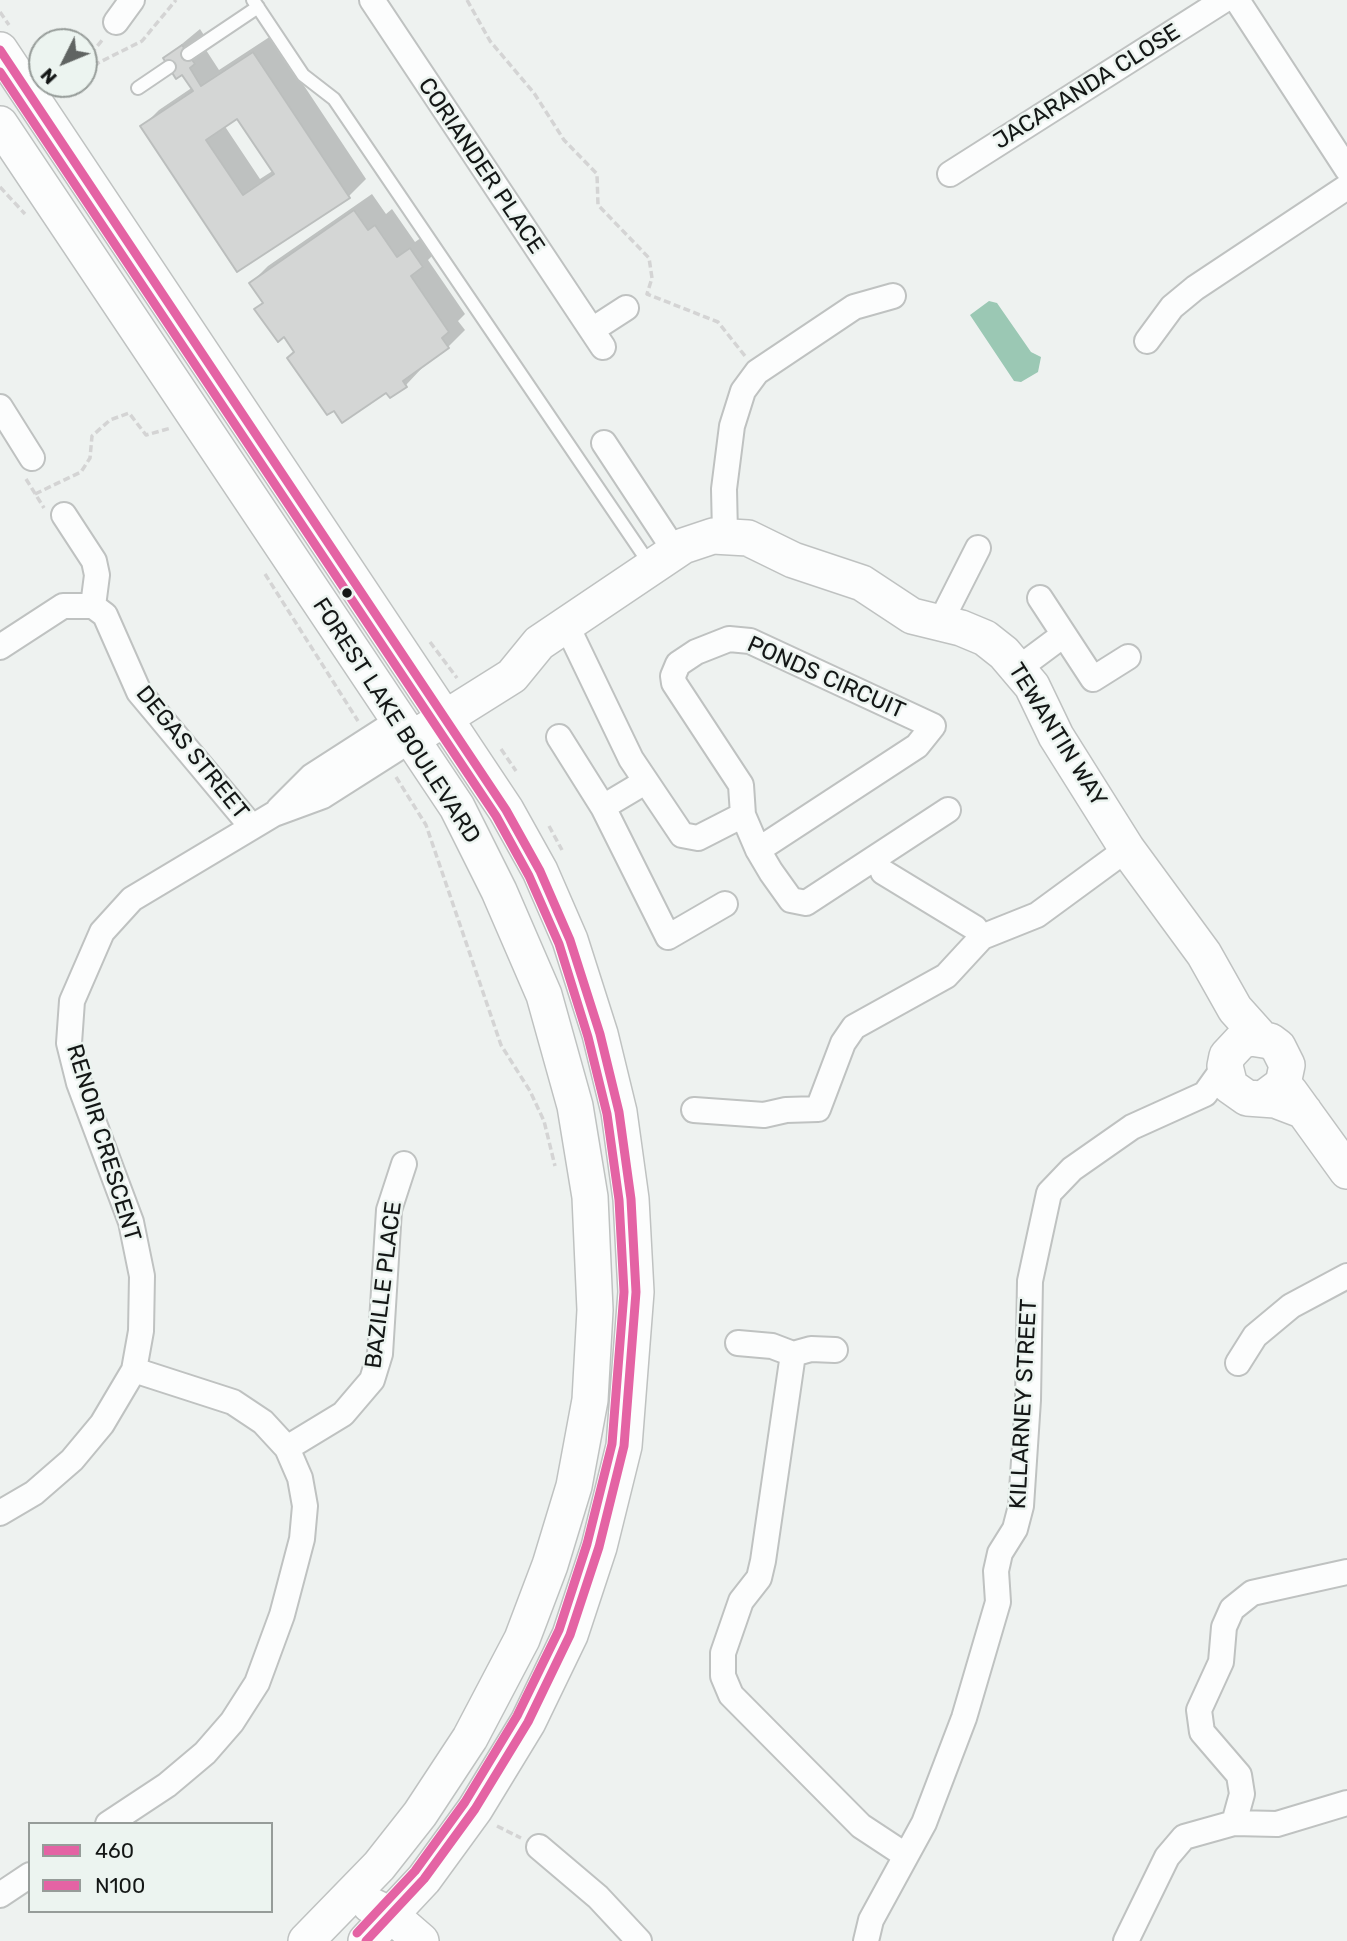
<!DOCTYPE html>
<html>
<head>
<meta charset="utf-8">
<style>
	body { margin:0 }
	#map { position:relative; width:1347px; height:1941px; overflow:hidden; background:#eef2f0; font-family:Rubik,sans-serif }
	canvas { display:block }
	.legend { position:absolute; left:28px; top:1822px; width:245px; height:91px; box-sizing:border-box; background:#ecf4f0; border:2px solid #969c99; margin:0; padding:9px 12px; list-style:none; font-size:21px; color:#141716 }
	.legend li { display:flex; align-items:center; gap:14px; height:35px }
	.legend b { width:35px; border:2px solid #969c99 }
	.north { position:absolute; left:28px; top:28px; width:70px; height:70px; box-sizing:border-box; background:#ecf4f0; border:2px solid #969c99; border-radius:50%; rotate:227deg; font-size:19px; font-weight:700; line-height:28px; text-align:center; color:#141716 }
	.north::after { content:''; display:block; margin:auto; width:24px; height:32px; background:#606462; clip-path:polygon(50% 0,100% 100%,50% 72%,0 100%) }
</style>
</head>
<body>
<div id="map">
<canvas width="1347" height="1941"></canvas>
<ul class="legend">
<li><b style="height:9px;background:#e463a4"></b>460</li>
<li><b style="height:9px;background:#e463a4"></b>N100</li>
</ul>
<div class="north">N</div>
</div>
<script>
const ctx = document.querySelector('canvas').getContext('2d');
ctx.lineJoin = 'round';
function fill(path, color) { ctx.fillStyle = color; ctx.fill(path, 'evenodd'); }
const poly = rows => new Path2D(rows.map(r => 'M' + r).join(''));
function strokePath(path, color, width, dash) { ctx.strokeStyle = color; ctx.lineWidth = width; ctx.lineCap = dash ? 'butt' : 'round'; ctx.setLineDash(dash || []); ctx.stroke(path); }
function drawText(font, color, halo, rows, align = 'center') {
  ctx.font = font + ' Rubik,sans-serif'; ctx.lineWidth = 5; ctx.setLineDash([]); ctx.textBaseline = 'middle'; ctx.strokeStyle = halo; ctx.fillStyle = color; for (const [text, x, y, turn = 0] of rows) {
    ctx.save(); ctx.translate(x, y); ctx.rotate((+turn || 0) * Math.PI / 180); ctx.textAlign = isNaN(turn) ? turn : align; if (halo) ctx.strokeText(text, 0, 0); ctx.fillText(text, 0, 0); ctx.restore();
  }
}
const water = poly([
	[989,301,997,303,1031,352,1041,357,1038,372,1021,382,1014,381,970,315]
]);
const shadow = poly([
	[200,29,211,46,206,50,219,70,271,36,366,179,349,196,237,270,142,127,159,110,193,87,183,72,165,58],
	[238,116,274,170,260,179,224,125],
	[372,194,386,214,392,209,415,242,428,233,439,249,428,260,465,314,458,321,465,330,448,347,421,366,422,368,406,385,386,391,296,351,284,335,257,309,264,302,251,283,268,266]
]);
const building = poly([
	[182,45,195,64,190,68,201,86,253,52,350,198,237,272,140,126,193,91,182,75,176,79,163,58,182,45],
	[237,119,274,174,243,195,206,140,237,119],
	[354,210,368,230,375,225,397,257,410,248,423,267,411,276,449,332,442,338,449,348,403,381,407,387,390,398,386,393,342,423,334,411,327,415,287,358,294,352,284,337,278,342,254,309,263,303,249,283,354,210]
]);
const path = poly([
	[467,0,490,41,534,93,564,140,597,174,598,205,649,258,652,278,647,294,718,322,745,356],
	[0,12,9,25],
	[84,62,104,38],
	[84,70,142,41,176,0],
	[0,187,25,214],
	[26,479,44,508],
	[35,494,81,472,90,458,92,436,110,420,129,413,146,435,171,428],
	[265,574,358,721],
	[430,642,457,678],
	[501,749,516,771],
	[396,777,426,825,501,1045,530,1091,544,1121,555,1166],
	[549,826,562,850],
	[497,1826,521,1838]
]);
const lane = poly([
	[253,0,303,75,334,99,651,566],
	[188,54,258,7],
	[138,88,169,67]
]);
const street = poly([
	[372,0,603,347],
	[1237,0,1347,169],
	[116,22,132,0],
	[950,174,1224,0],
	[592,330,626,308],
	[1147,341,1172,307,1195,288,1347,187],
	[0,407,32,458],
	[604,443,675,551],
	[64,515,94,561,97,575,93,606],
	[725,534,724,489,732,426,743,391,757,372,854,307,893,296],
	[1040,598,1093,679,1128,657],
	[940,623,978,548],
	[566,624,631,759,682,835,698,838,743,815],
	[0,647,63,606,93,606,105,615,139,692,252,827],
	[1019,668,1062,636],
	[559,737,603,807,668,937,725,904],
	[603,807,645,782],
	[279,809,312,776,399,720],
	[758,850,917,746,933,726,750,641,729,639,696,652,678,664,673,676,674,683,741,785,743,815,758,850,771,872,791,900,806,903,948,810],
	[883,872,975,928,982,937],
	[694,1110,764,1115,786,1110,818,1109,843,1043,854,1027,946,976,982,937,1037,915,1127,849],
	[738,1343,772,1346,793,1354,811,1349,835,1350],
	[793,1354,763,1561,759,1578,741,1601,723,1653,723,1676,731,1695,861,1826,905,1855],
	[1238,1363,1255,1336,1291,1306,1347,1276],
	[287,1448,343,1414,372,1380,380,1354,389,1210,404,1164],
	[0,1513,34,1493,72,1460,102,1424,134,1370,141,1331,142,1276,131,1222,79,1083,69,1043,72,1001,102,932,132,899,274,814,323,796,411,740],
	[1234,1823,1242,1794,1239,1775,1202,1732,1199,1710,1221,1662,1224,1627,1232,1609,1252,1593,1347,1572],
	[108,1824,167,1785,205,1753,232,1722,257,1683,282,1615,302,1539,305,1506,300,1478,287,1448,263,1422,233,1402,134,1370],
	[539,1847,598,1897,639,1941],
	[0,1895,30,1875],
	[866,1941,871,1920,924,1823,964,1718,998,1602,996,1571,1000,1553,1015,1529,1021,1506,1028,1400,1030,1281,1049,1193,1072,1169,1132,1127,1205,1094,1225,1066],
	[1126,1941,1167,1857,1184,1837,1234,1823,1277,1824,1347,1803]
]);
const secondary = poly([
	[0,50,506,810,540,871,570,940,600,1034,619,1112,631,1199,636,1292,624,1446,599,1547,570,1635,528,1722,475,1809,424,1879,366,1941],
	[0,124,457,807,499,891,544,995,575,1106,590,1197,595,1310,590,1400,574,1486,550,1565,522,1639,470,1738,420,1814,379,1866,306,1941],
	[426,730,512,676,539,643,683,546,713,536,748,538,793,560,862,583,912,616,961,628,985,638,1004,653,1032,686,1056,736,1127,849,1204,954,1235,1009,1261,1038],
	[1290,1092,1347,1171],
	[1263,1099,1283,1084,1287,1065,1278,1047,1270,1041,1251,1038,1241,1041,1227,1056,1225,1066,1230,1086,1247,1098,1275,1100,1304,1111],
	[370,1905,391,1915,421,1941]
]);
const bus1 = poly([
	[0,50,506,810,540,871,570,940,600,1034,619,1112,631,1199,636,1292,624,1446,599,1547,570,1635,528,1722,475,1809,424,1879,366,1941]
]);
const bus2 = poly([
	[0,72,496,816,529,876,559,944,588,1037,607,1114,619,1200,624,1292,612,1444,587,1544,559,1630,517,1716,465,1802,415,1871,357,1933]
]);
const markers = [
	[347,593,6,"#141716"]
];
const streetNames = [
	["JACARANDA CLOSE",1087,87,-32],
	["CORIANDER PLACE",481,166,56],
	["PONDS CIRCUIT",826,678,24],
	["FOREST LAKE BOULEVARD",396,721,57],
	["TEWANTIN WAY",1057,735,58],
	["DEGAS STREET",192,753,51],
	["RENOIR CRESCENT",103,1143,73],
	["BAZILLE PLACE",384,1285,-83],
	["KILLARNEY STREET",1024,1404,-87]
];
fill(water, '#9bc8b4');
fill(shadow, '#0003');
fill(building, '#d4d6d5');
strokePath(building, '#bbbebd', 2);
strokePath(lane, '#bfc2c1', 16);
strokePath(street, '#bfc2c1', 28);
strokePath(secondary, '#bfc2c1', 38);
strokePath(path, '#d4d4d4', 3.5, [7, 3.5]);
strokePath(lane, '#fcfdfd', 12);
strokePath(street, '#fcfdfd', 24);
strokePath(secondary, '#fcfdfd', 35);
strokePath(bus1, '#e463a4', 9);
strokePath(bus2, '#e463a4', 9);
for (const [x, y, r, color] of markers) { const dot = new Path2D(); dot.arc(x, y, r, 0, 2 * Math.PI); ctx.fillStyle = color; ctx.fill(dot); strokePath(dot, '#ecf4f0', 2.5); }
drawText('23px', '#141716', '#ecf4f0', streetNames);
</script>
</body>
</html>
